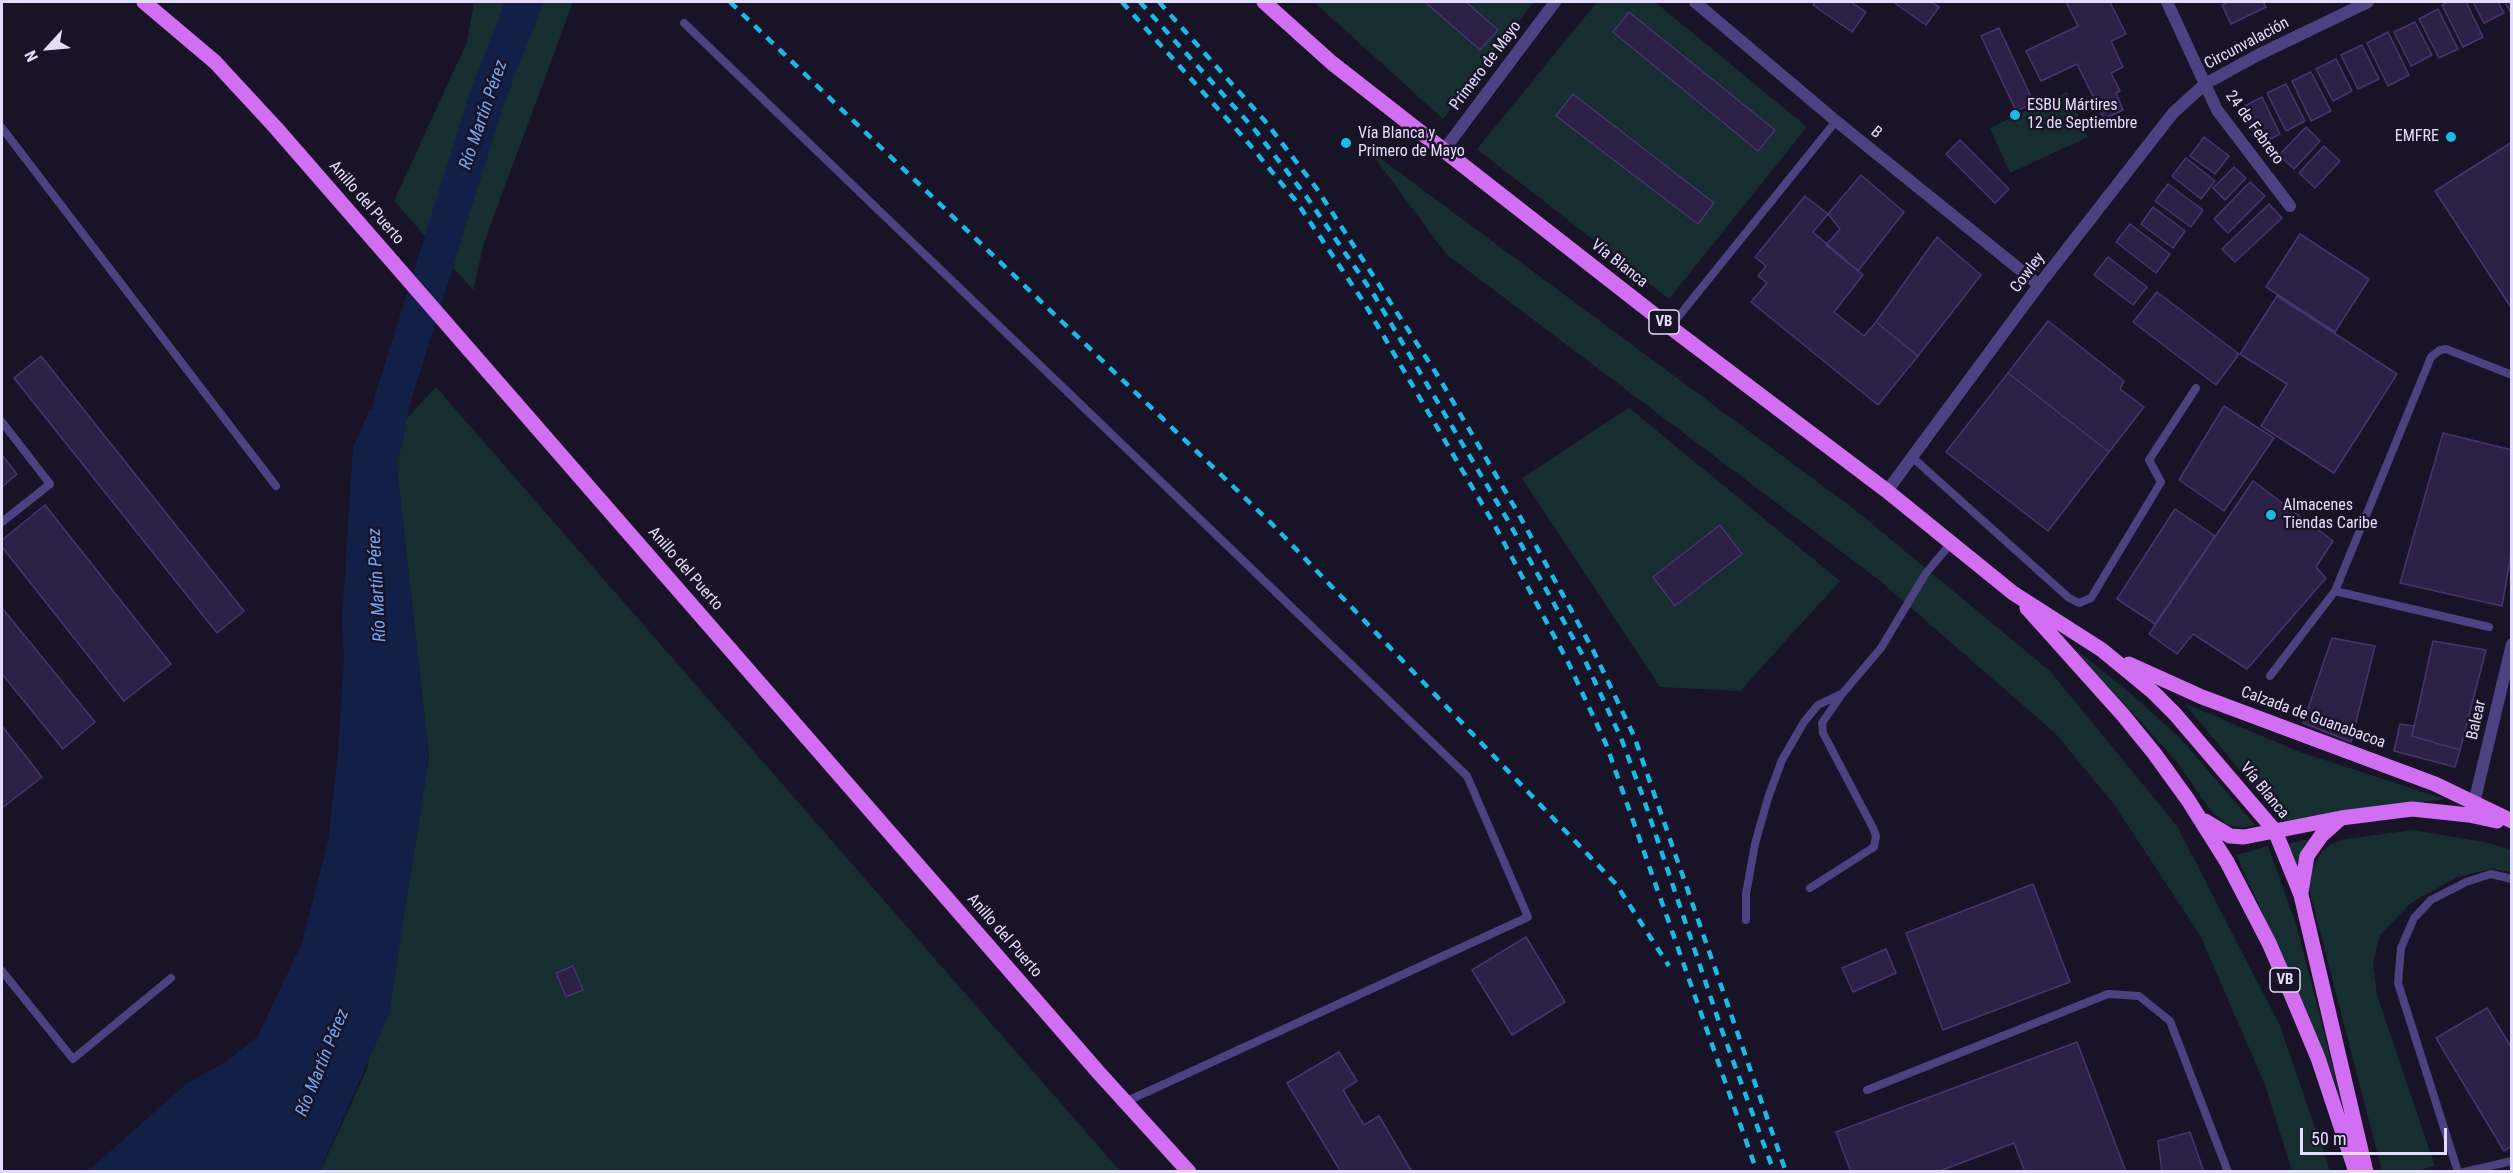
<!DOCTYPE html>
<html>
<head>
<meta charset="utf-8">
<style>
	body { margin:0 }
	#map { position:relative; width:2513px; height:1173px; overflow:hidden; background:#191327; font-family:"Roboto Condensed",sans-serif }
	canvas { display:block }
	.frame { position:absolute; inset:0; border:3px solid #e4dcfc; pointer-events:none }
	.north { position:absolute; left:18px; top:18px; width:60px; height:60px; -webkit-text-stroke:4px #191327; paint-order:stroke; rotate:244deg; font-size:16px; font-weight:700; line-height:24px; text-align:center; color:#e4dcfc }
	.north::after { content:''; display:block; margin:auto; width:21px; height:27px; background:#e4dcfc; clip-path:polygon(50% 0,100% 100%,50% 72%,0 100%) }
	.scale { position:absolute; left:2300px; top:1128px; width:147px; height:27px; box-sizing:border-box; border:3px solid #e4dcfc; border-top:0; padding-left:8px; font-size:18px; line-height:21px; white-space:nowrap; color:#e4dcfc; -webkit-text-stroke:4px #191327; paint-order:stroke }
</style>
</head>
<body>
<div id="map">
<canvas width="2513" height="1173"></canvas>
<div class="frame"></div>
<div class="north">N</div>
<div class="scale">50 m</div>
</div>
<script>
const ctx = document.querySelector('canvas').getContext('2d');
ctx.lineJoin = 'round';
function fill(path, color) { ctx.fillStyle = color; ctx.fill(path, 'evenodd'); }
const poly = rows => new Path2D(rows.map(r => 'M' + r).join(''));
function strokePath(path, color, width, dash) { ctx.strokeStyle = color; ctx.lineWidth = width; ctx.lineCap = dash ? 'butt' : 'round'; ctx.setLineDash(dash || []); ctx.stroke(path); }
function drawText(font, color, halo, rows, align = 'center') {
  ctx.font = font + ' "Roboto Condensed",sans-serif'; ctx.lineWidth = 5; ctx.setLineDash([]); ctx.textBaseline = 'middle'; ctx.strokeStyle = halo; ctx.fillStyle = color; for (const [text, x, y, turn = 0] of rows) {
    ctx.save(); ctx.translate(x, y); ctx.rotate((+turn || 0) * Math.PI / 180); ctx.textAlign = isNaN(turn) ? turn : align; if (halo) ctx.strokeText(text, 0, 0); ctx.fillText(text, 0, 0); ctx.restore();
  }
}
const green = poly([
	[474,2,573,2,484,243,473,290,394,201,467,42],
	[1314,2,1534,2,1443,119],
	[1597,2,1655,2,1807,127,1669,299,1477,149],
	[2067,92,2088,137,2010,173,1990,128],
	[1369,150,1854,509,2050,671,2177,826,2280,1026,2330,1171,2292,1171,2265,1085,2200,935,2113,803,2055,733,1879,580,1446,254],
	[436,387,1120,1171,320,1172,367,1069,418,824,429,757,396,460,403,422],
	[1629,408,1840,581,1740,691,1660,687,1522,478],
	[2073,647,2130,693,2179,737,2255,825,2241,828,2226,824,2211,811,2177,762],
	[2184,703,2300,752,2445,799,2282,821],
	[2413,830,2489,843,2511,850,2511,872,2492,869,2457,877,2411,903,2380,935,2373,963,2377,995,2435,1166,2415,1171,2382,1171,2309,889,2311,871,2322,852,2331,844,2346,839],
	[2310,839,2303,847,2299,869,2287,844],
	[2268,846,2297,927,2340,1095,2305,1007,2236,855]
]);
const water = poly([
	[393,398,403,422,396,460,429,757,389,1014,320,1171,88,1171,186,1084,227,1061,257,1037,301,945,328,842,338,751,344,658,342,619,353,447,369,411]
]);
const river = poly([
	[383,447,393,398,486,101,524,2]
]);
const building = poly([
	[1425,2,1466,2,1498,30,1480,50,1425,2],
	[1816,2,1851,2,1866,12,1852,32,1813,5,1816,2],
	[1893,2,1931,2,1939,7,1926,25,1893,2],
	[2066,2,2110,2,2126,34,2111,41,2123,67,2111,73,2120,91,2116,93,2123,110,2104,119,2077,64,2041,81,2026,51,2078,26,2066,2],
	[2229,2,2263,2,2266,7,2231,24,2222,5,2229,2],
	[2450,2,2466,2,2483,37,2463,47,2442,5,2450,2],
	[2473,2,2498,2,2504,13,2484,23,2473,2],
	[2505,2,2512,2,2512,15,2505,2],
	[2438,9,2458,49,2439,58,2419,19,2438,9],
	[1629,12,1775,130,1758,151,1613,32,1629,12],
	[2415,22,2432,55,2411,66,2394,32,2415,22],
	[1999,28,2034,103,2016,111,1981,36,1999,28],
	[2388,32,2409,75,2388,86,2367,43,2388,32],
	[2362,45,2379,79,2358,89,2341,55,2362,45],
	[2336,59,2352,91,2333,101,2316,69,2336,59],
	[2311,72,2331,111,2311,121,2292,81,2311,72],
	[2286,84,2305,121,2286,131,2267,93,2286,84],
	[1573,94,1714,203,1698,224,1556,116,1573,94],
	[2262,97,2280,134,2260,144,2241,108,2262,97],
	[2306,127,2320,141,2294,169,2279,155,2306,127],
	[2204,137,2229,156,2215,174,2190,156,2204,137],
	[1960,140,2009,189,1995,203,1946,154,1960,140],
	[2512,142,2512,309,2435,191,2512,142],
	[2324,146,2340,161,2315,188,2299,173,2324,146],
	[2186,158,2215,181,2201,199,2172,176,2186,158],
	[2234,167,2246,178,2225,200,2213,188,2234,167],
	[1861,175,1904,212,1858,271,1826,245,1840,229,1828,214,1861,175],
	[2250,182,2265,196,2228,233,2214,219,2250,182],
	[2168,184,2203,210,2191,227,2155,201,2168,184],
	[1805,196,1828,214,1813,232,1863,275,1834,312,1864,336,1876,322,1918,356,1878,405,1751,302,1767,283,1758,276,1766,266,1755,257,1805,196],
	[2269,204,2282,218,2235,262,2222,249,2269,204],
	[2153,207,2185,231,2173,248,2141,224,2153,207],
	[2130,224,2170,254,2156,273,2116,242,2130,224],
	[2300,234,2369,279,2335,332,2266,287,2300,234],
	[1937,237,1981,275,1918,356,1876,322,1937,237],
	[2108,257,2147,287,2133,305,2094,275,2108,257],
	[2157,292,2239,354,2216,385,2133,322,2157,292],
	[2277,296,2397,374,2334,473,2261,426,2287,384,2240,354,2277,296],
	[2048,321,2124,381,2120,389,2144,407,2109,452,2008,373,2048,321],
	[41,356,244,611,217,633,14,378,41,356],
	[2008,373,2109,452,2048,531,1946,452,2008,373],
	[2224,406,2274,438,2224,511,2179,480,2224,406],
	[2443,433,2512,450,2512,549,2502,606,2400,583,2443,433],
	[2,455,17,474,2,487,2,455],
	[2253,481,2333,541,2316,567,2326,578,2247,669,2193,634,2177,654,2149,634,2253,481],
	[45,505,171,664,124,701,2,547,2,540,45,505],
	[2175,509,2215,536,2155,624,2117,599,2175,509],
	[1720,525,1742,554,1675,606,1653,577,1720,525],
	[2,608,95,722,63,749,2,674,2,608],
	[2332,638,2375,646,2351,742,2303,723,2332,638],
	[2433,641,2486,650,2460,750,2412,736,2433,641],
	[2400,724,2414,726,2412,736,2460,750,2455,767,2394,751,2400,724],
	[2,726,42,777,2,808,2,726],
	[2033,884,2070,982,1943,1030,1906,933,2033,884],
	[1526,937,1565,1002,1512,1035,1472,970,1526,937],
	[1886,949,1896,973,1853,992,1842,968,1886,949],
	[573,966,583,990,566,997,556,973,573,966],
	[2487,1008,2512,1048,2512,1146,2504,1151,2436,1038,2487,1008],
	[2077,1042,2126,1172,2025,1172,2014,1143,1937,1172,1851,1172,1836,1132,2077,1042],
	[1339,1052,1357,1081,1343,1090,1364,1125,1379,1116,1412,1172,1341,1172,1287,1083,1339,1052],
	[2190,1132,2204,1172,2162,1172,2158,1141,2190,1132]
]);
const service = poly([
	[684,23,1467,776,1528,917,1125,1102],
	[2,128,276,486],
	[1670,327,1836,121],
	[2,422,50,484,2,522],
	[1912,457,2069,598,2079,603,2091,598,2161,482,2149,460,2196,388],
	[2335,591,2431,357,2440,350,2446,349,2512,375],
	[2270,676,2335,591,2489,627],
	[1810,888,1874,847,1876,836,1873,828,1823,733,1822,723,1842,694,1881,648,1926,573,1952,542],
	[1746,920,1746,894,1755,844,1768,798,1782,760,1804,722,1818,705,1841,694],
	[2,971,73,1059,171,978],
	[1867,1090,2108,994,2139,996,2170,1021,2228,1172],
	[2458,1172,2398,983,2401,948,2414,918,2431,900,2466,882,2491,874,2512,879],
	[2464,1172,2512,1161]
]);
const minor = poly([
	[1695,2,1836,121,2039,285],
	[2167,2,2217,110,2290,206],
	[1444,150,1555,2],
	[2474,803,2512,644]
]);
const tertiary = poly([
	[1887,491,2039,285,2173,113,2205,84,2258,55,2368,2]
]);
const primary = poly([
	[144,2,215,62,276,128,1099,1073,1189,1172],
	[1264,2,1332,63,1670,327,1887,491,2013,593,2102,650,2153,692,2175,714,2275,831,2301,895,2366,1172],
	[2027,608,2123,715,2154,753,2188,800,2227,862,2269,943,2292,996,2318,1058,2356,1172],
	[2129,664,2202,697,2435,784,2512,821],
	[2205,821,2230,836,2244,837,2341,818,2412,809,2469,815,2497,821],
	[2301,892,2307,856,2321,836,2340,819]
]);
const rail = poly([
	[730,2,1271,523,1616,884,1669,966],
	[1122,2,1245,139,1296,201,1363,301,1495,526,1568,662,1606,744,1757,1172],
	[1140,2,1255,130,1306,196,1374,295,1507,519,1583,656,1621,738,1643,797,1721,1028,1774,1172],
	[1159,2,1265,121,1317,189,1438,376,1518,513,1593,650,1634,736,1786,1172]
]);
const markers = [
	[2015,115,6,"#1bb9e8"],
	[2451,137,6,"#1bb9e8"],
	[1346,143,6,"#1bb9e8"],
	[2271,515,6,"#1bb9e8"]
];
const shields = [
	[1664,322,30],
	[2285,980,30]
];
const shieldNames = [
	["VB",1664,322],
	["VB",2285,980]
];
const streetNames = [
	["Circunvalación",2247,44,-28],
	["Primero de Mayo",1486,66,-53],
	["24 de Febrero",2254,128,54],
	["B",1876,133,39],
	["Anillo del Puerto",366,203,49],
	["Vía Blanca",1619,264,38],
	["Cowley",2028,273,-53],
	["Anillo del Puerto",685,569,49],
	["Calzada de Guanabacoa",2313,718,20],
	["Balear",2477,720,-77],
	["Vía Blanca",2264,791,51],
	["Anillo del Puerto",1004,936,49]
];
const poiNames = [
	["ESBU Mártires",2027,106],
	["12 de Septiembre",2027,124],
	["Vía Blanca y",1358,134],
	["Primero de Mayo",1358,152],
	["EMFRE",2439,137,"right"],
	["Almacenes",2283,506],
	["Tiendas Caribe",2283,524]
];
const waterNames = [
	["Río Martín Pérez",484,115,-71],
	["Río Martín Pérez",378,585,-93],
	["Río Martín Pérez",323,1063,-68]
];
fill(green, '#162e30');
fill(water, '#121f46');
strokePath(river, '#121f46', 36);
fill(building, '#2d2046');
strokePath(building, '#483570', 1.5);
strokePath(service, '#4d4281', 8);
strokePath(minor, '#4d4281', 12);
strokePath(tertiary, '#4d4281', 12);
strokePath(primary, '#d16ef1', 15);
strokePath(rail, '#1bb9e8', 4.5, [9, 8]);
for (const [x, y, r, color] of markers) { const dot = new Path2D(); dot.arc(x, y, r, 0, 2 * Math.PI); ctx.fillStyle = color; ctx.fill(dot); strokePath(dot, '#191327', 2); }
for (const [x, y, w] of shields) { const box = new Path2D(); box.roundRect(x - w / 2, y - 12, w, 24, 4.5); ctx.fillStyle = '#191327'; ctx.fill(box); strokePath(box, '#e4dcfc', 1.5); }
drawText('bold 15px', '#e4dcfc', null, shieldNames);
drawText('16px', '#e4dcfc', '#191327', streetNames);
drawText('16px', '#e4dcfc', '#191327', poiNames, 'left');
drawText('italic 18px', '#74a7f1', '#191327', waterNames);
</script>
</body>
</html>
